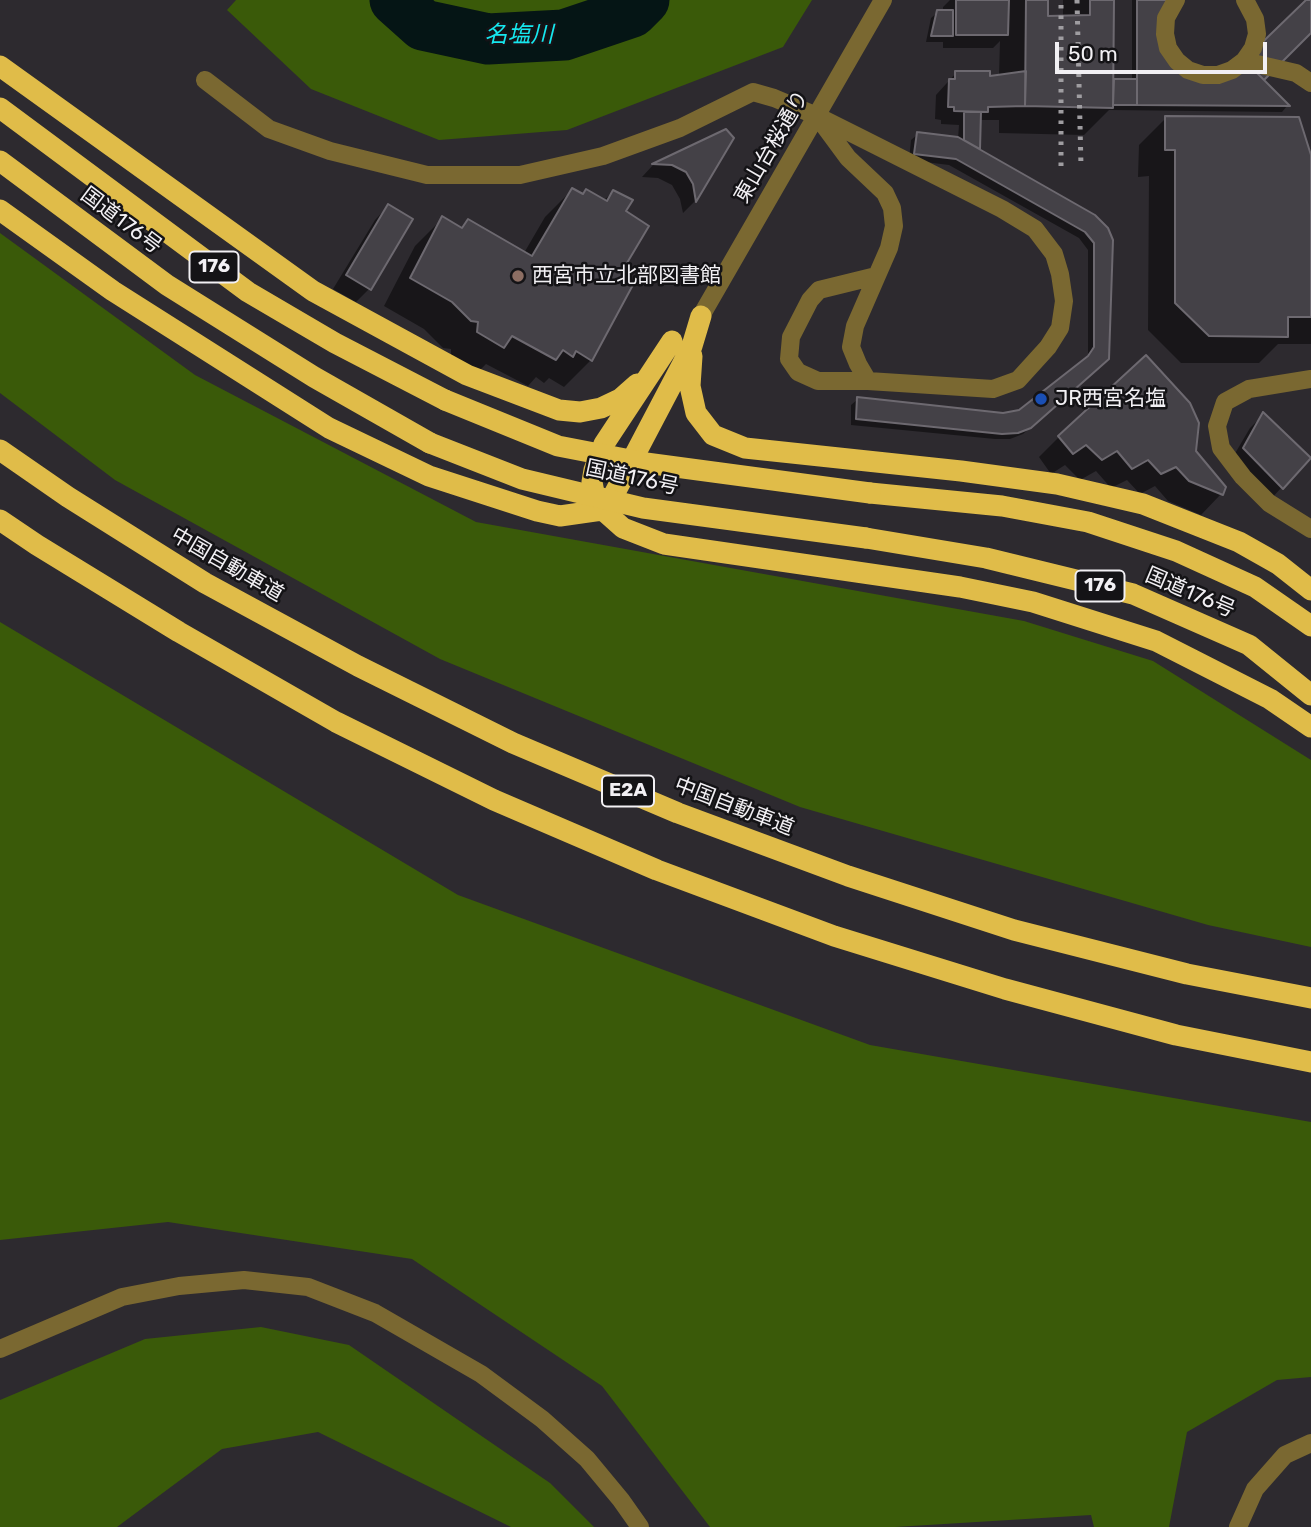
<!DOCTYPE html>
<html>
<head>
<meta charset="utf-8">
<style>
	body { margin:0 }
	#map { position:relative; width:1311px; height:1527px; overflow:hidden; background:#2d2a2f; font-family:Rubik,sans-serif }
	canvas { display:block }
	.scale { position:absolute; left:1055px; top:42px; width:212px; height:32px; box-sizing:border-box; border:4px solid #f2f0f4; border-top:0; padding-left:9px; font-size:21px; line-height:24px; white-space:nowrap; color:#f2f0f4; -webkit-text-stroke:5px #141316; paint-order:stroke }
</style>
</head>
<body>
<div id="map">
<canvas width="1311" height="1527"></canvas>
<div class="scale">50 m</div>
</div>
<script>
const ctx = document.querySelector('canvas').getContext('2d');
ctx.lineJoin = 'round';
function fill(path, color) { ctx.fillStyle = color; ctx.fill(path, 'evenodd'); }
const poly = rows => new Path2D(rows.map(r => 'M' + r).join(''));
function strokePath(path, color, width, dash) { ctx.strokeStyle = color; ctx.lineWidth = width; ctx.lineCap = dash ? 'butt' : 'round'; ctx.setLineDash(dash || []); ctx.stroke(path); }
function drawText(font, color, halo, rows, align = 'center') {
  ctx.font = font + ' Rubik,"Noto Sans JP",sans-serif'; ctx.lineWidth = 5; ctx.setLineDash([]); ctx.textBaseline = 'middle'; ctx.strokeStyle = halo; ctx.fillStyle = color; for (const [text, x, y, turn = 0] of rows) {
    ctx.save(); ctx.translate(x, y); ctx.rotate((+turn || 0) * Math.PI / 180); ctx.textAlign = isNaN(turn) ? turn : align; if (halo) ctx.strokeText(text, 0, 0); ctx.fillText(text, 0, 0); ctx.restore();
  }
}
const green = poly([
	[236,0,812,0,783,47,567,130,439,140,311,89,227,10],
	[0,233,195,375,476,522,1024,621,1153,661,1311,760,1311,947,1208,925,800,807,440,659,115,480,0,393],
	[0,622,458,895,870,1045,1311,1122,1311,1377,1277,1380,1187,1432,1169,1527,1094,1527,1091,1515,895,1527,710,1527,602,1386,412,1259,168,1222,0,1240],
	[261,1327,349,1345,550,1483,594,1527,511,1527,318,1432,222,1449,117,1527,0,1527,0,1400,145,1339]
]);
const shadow = poly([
	[950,0,1047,0,1047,18,1063,18,1063,0,1112,0,1112,84,1114,81,1132,81,1132,0,1172,0,1164,31,1190,72,1245,61,1308,0,1311,0,1311,31,1261,80,1287,106,1282,112,1109,110,1084,135,999,133,999,120,979,120,979,150,1094,216,1101,366,1023,434,1010,439,995,439,851,425,851,405,858,399,1003,414,1019,412,1084,361,1088,355,1088,250,1079,238,949,165,909,160,911,140,918,134,958,139,959,125,941,124,941,120,935,119,936,95,956,73,988,78,999,76,1000,41,993,48,943,48,943,42,926,42,931,18,938,12,943,12,943,7],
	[1166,118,1311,161,1311,344,1278,344,1259,363,1181,363,1148,330,1149,176,1138,177,1139,145],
	[725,131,732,138,695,201,683,213,680,199,672,185,658,178,642,177,653,165],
	[572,190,582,196,603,201,613,192,623,212,619,274,591,360,564,387,549,378,544,383,536,377,528,386,486,364,476,374,451,359,451,349,443,348,424,329,384,306,415,246,442,219,461,229,469,221,524,253,545,217],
	[388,206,369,289,356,302,333,289,375,220],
	[1263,415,1282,487,1269,501,1230,462,1250,428],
	[1059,437,1195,451,1221,494,1201,515,1168,501,1155,486,1140,494,1127,480,1111,488,1096,471,1080,480,1065,465,1051,474,1039,457]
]);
const river = poly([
	[395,0,423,25,488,39,564,35,632,12,644,0]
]);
const building = poly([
	[956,0,1009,0,1008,35,956,35,956,0],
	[1026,0,1048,0,1048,16,1090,15,1090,0,1114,0,1113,108,1025,106,1026,0],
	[1137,0,1175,0,1170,16,1168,47,1208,75,1244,60,1290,106,1137,105,1137,0],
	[1306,0,1311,0,1311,33,1264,80,1244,60,1306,0],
	[937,10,953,10,953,36,931,36,937,10],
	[955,71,990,71,990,76,1026,71,1025,106,988,107,988,112,954,111,954,107,948,107,949,79,955,79,955,71],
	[1114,79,1137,79,1137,105,1113,105,1114,79],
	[964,112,981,112,980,149,964,140,964,112],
	[1165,116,1299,117,1311,155,1311,317,1288,317,1288,337,1209,336,1175,303,1175,150,1165,150,1165,116],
	[726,129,734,138,696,202,693,184,686,172,672,165,652,164,726,129],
	[917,132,958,137,1095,215,1108,228,1113,240,1109,359,1031,428,1018,433,1002,434,856,419,857,397,1003,413,1019,410,1088,356,1094,347,1094,243,1085,232,956,159,914,154,917,132],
	[572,188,583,194,586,189,607,201,613,190,633,200,626,211,649,226,621,273,634,283,592,361,576,351,573,357,563,350,556,360,512,336,504,348,477,332,478,322,471,321,452,302,410,278,442,216,462,228,468,219,532,256,572,188],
	[388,204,413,219,371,290,346,275,388,204],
	[1146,355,1190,403,1199,423,1196,451,1226,487,1223,495,1189,481,1176,467,1161,474,1148,460,1132,469,1117,451,1102,460,1086,445,1073,454,1058,436,1146,355],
	[1263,412,1311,458,1283,489,1243,448,1263,412]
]);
const minor = poly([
	[1176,0,1166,18,1165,34,1168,48,1177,61,1188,70,1203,75,1218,75,1232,70,1244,61,1253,48,1257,34,1255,19,1245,0],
	[1244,61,1296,73,1311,83],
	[205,80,269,129,330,151,427,175,520,175,603,156,680,128,753,92,774,98,817,116,861,138,1002,209,1035,229,1054,254,1060,274,1064,301,1060,328,1048,347,1018,380,993,389,868,381,858,364,851,347,855,326,889,248,894,226,892,208,885,193,848,158,817,116],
	[701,316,883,0],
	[1311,379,1249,389,1225,402,1217,426,1221,448,1243,477,1269,503,1311,529],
	[868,381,818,381,798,372,789,359,791,337,810,300,819,290,876,276],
	[0,1349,122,1297,179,1286,244,1280,308,1287,375,1313,481,1374,542,1419,587,1459,621,1500,640,1527],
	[1238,1527,1255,1489,1285,1455,1311,1443]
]);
const highway = poly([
	[0,66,313,291,467,375,559,410,580,412,601,408,620,399,637,384],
	[0,108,248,292,335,343,445,400],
	[0,161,167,285,314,377,430,443],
	[0,210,113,291,329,428,429,476,537,511,560,516,602,510,610,502,692,346,701,316],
	[672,341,604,444,594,470,592,482,596,504,623,528,664,544,960,587,1033,602,1156,641,1270,699,1311,727],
	[692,356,690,386,696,413,713,435,745,448,961,471,1057,484,1143,504,1239,542,1278,564,1311,590],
	[0,450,68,497,205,583,358,666,513,743,678,813,848,876,1014,930,1187,974,1311,998],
	[870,493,1002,506,1088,522,1176,551,1255,587,1311,626],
	[0,520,37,545,179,632,336,722,494,800,657,870,834,936,1005,989,1176,1035,1311,1062],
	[866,538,986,558,1133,594,1249,645,1311,695]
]);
const rail = poly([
	[1077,0,1081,166],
	[1061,166,1061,0]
]);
const highwayBridge = poly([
	[445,400,558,446,646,463,870,493],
	[430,443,522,479,643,508,866,538]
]);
const markers = [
	[518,276,7,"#8d6e63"],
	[1041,399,7,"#1a4fb4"]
];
const shields = [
	[214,267,49],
	[1100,586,49],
	[628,791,52]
];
const shieldNames = [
	["176",214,267],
	["176",1100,586],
	["E2A",628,791]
];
const streetNames = [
	["東山台桜通り",772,147,-60],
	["国道176号",121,221,37],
	["国道176号",632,478,12],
	["中国自動車道",227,565,30],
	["国道176号",1190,593,23],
	["中国自動車道",734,807,21]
];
const poiNames = [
	["西宮市立北部図書館",532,276],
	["JR西宮名塩",1055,399]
];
const waterNames = [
	["名塩川",519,35]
];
fill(green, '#3a5a09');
fill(shadow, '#0007');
strokePath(river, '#051515', 51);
fill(building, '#444147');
strokePath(building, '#6d6970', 2);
strokePath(minor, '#7a6831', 18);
strokePath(highway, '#e0bc49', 21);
strokePath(rail, '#9f9da1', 5, [3.5, 7]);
strokePath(highwayBridge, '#e0bc49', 21);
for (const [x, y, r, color] of markers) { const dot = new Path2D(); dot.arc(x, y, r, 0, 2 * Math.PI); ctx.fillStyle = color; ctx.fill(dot); strokePath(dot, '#141316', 2.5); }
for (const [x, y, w] of shields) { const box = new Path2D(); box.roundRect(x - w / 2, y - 15.5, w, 31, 5); ctx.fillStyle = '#141316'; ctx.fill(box); strokePath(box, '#f2f0f4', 2); }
drawText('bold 19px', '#f2f0f4', null, shieldNames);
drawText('21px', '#f2f0f4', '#141316', streetNames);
drawText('21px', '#f2f0f4', '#141316', poiNames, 'left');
drawText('italic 23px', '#16e7ee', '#141316', waterNames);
</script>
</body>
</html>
